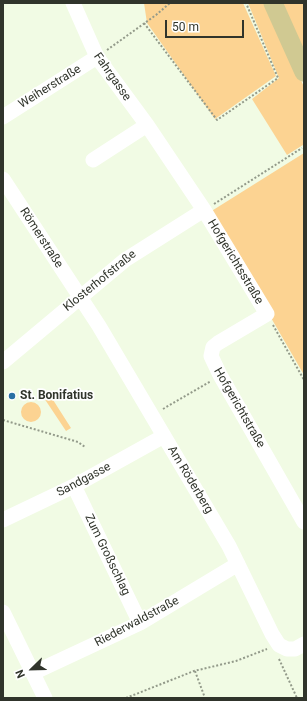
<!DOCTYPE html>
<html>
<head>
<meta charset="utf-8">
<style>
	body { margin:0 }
	#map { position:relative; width:307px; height:701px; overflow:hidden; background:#f1fbe4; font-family:Roboto,sans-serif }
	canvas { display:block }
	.frame { position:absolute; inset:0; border:4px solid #30342b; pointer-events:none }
	.north { position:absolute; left:12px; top:649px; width:40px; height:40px; -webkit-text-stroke:3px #fff; paint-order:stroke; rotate:247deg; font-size:11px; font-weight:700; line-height:16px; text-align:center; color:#30342b }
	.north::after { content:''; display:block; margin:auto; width:14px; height:18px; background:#30342b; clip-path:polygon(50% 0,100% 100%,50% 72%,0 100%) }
	.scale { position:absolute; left:165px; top:20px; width:79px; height:18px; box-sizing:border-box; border:2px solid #30342b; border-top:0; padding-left:5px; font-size:12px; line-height:14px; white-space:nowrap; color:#30342b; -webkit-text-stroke:3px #fff; paint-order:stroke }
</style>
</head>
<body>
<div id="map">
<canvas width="307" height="701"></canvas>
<div class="frame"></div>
<div class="north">N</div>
<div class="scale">50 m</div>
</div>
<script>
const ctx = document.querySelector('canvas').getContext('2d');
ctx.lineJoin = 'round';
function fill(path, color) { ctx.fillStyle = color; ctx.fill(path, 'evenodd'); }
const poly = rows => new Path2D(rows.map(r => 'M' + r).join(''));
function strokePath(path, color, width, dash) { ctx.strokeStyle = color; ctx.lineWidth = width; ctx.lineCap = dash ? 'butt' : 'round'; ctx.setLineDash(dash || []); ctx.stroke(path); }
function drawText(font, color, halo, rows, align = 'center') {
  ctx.font = font + ' Roboto,sans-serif'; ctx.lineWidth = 3.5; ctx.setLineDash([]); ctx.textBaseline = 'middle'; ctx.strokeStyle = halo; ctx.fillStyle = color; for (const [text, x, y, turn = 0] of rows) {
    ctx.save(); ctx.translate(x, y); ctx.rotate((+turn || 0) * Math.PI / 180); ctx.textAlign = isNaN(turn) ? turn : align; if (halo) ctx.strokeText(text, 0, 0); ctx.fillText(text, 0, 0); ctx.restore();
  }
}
const green = poly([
	[144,3,243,3,276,76,215,119,147,23],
	[248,3,267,3,304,87,304,147,303,145,287,155,252,99,279,78],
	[280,3,304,3,304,57],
	[304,153,304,375,210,212],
	[48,392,71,428,66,431,42,395],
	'21 412a10 10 0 1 1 20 0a10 10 0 1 1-20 0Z'
]);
const path = poly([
	[144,23,217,120,278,78,246,3],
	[107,50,156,15,170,3],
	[214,204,302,148],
	[273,325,304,380],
	[163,409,211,381],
	[3,420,78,442,85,447],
	[279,659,297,698],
	[195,671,205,698],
	[126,698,194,671,236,661,267,649]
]);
const minor = poly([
	[73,3,97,57,147,125,204,210,267,314,218,343,213,347,211,356,220,375,304,522],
	[3,117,97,57],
	[93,160,147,125],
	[3,179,99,326,229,546,272,634,279,645,287,649,295,649,304,644],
	[3,362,125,260,204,210],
	[74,486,140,623],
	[3,520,74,486,164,436],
	[3,612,45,698],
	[33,673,140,623,238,564]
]);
const major = poly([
	[273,3,304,72]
]);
const markers = [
	[12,396,4,"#296fa4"]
];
const streetNames = [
	["Fahrgasse",112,77,55],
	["Weiherstraße",50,87,-32],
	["Römerstraße",41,238,57],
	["Hofgerichtsstraße",235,262,59],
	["Klosterhofstraße",100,281,-39],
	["Hofgerichtstraße",239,408,60],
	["Sandgasse",84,480,-28],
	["Am Röderberg",190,480,59],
	["Zum Großschlag",107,555,64],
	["Riederwaldstraße",137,622,-28]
];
const poiNames = [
	["St. Bonifatius",20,396]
];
fill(green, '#fcd392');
strokePath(path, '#939a8a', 2, [2, 2]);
strokePath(minor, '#fff', 15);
strokePath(major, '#d0c992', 19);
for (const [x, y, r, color] of markers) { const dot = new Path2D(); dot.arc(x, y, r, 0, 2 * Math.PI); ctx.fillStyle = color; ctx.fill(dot); strokePath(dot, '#fff', 1.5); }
drawText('12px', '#30342b', '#fff', streetNames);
drawText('bold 12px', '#30342b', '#fff', poiNames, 'left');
</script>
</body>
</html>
